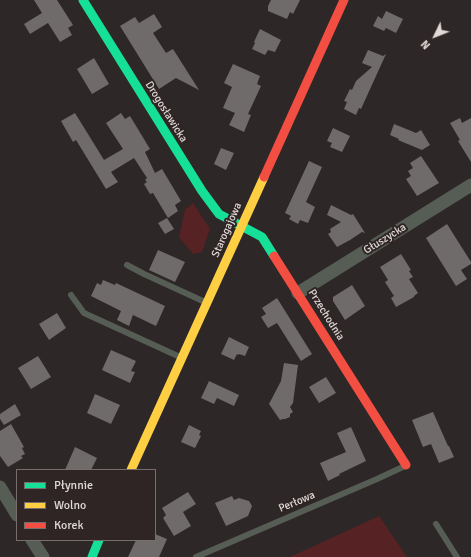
<!DOCTYPE html>
<html>
<head>
<meta charset="utf-8">
<style>
	body { margin:0 }
	#map { position:relative; width:471px; height:557px; overflow:hidden; background:#2d2727; font-family:Signika,sans-serif }
	canvas { display:block }
	.legend { position:absolute; left:16px; top:469px; width:140px; height:72px; box-sizing:border-box; background:#2f2525; border:1px solid #766d6d; margin:0; padding:5px 7px; list-style:none; font-size:12px; color:#e0d9d8 }
	.legend li { display:flex; align-items:center; gap:8px; height:20px }
	.legend b { width:20px; border:1px solid #766d6d }
	.north { position:absolute; left:415px; top:16px; width:40px; height:40px; -webkit-text-stroke:3px #2f2525; paint-order:stroke; rotate:227deg; font-size:11px; font-weight:700; line-height:16px; text-align:center; color:#e0d9d8 }
	.north::after { content:''; display:block; margin:auto; width:14px; height:18px; background:#e0d9d8; clip-path:polygon(50% 0,100% 100%,50% 72%,0 100%) }
</style>
</head>
<body>
<div id="map">
<canvas width="471" height="557"></canvas>
<ul class="legend">
<li><b style="height:5px;background:#16e098"></b>Płynnie</li>
<li><b style="height:5px;background:#ffcf43"></b>Wolno</li>
<li><b style="height:5px;background:#f24e42"></b>Korek</li>
</ul>
<div class="north">N</div>
</div>
<script>
const ctx = document.querySelector('canvas').getContext('2d');
ctx.lineJoin = 'round';
function fill(path, color) { ctx.fillStyle = color; ctx.fill(path, 'evenodd'); }
const poly = rows => new Path2D(rows.map(r => 'M' + r).join(''));
function strokePath(path, color, width, dash) { ctx.strokeStyle = color; ctx.lineWidth = width; ctx.lineCap = dash ? 'butt' : 'round'; ctx.setLineDash(dash || []); ctx.stroke(path); }
function drawText(font, color, halo, rows, align = 'center') {
  ctx.font = font + ' Signika,sans-serif'; ctx.lineWidth = 4; ctx.setLineDash([]); ctx.textBaseline = 'middle'; ctx.strokeStyle = halo; ctx.fillStyle = color; for (const [text, x, y, turn = 0] of rows) {
    ctx.save(); ctx.translate(x, y); ctx.rotate((+turn || 0) * Math.PI / 180); ctx.textAlign = isNaN(turn) ? turn : align; if (halo) ctx.strokeText(text, 0, 0); ctx.fillText(text, 0, 0); ctx.restore();
  }
}
const green = poly([
	[193,203,210,229,202,252,193,254,179,237,185,210],
	[379,516,407,557,290,557]
]);
const building = poly([
	[34,0,57,0,73,25,68,28,72,35,60,42,48,23,30,34,24,24,42,13],
	[271,0,300,0,293,14,290,12,287,19,268,11,268,6],
	[386,11,403,19,396,33,386,28,384,31,373,26,378,16,382,19],
	[154,14,162,27,153,33,166,53,173,49,199,90,176,78,159,89,120,26,135,17,139,23],
	[260,29,281,40,275,52,268,50,265,55,252,49,255,43,254,42],
	[368,50,383,56,386,54,361,109,359,108,356,115,344,109,347,102,344,101,350,89,352,90,356,81,372,67,362,63],
	[94,58,109,84,92,94,77,69],
	[233,64,260,76,257,84,261,86,248,114,251,115,244,132,229,125,235,113,223,108,232,87,224,83],
	[75,113,104,160,123,149,106,123,121,113,125,119,130,116,150,149,145,152,155,173,162,169,181,201,175,205,178,211,168,218,153,193,150,194,144,184,147,182,145,180,147,178,134,158,111,172,118,182,106,189,76,140,73,142,61,121],
	[460,118,462,123,471,118,471,162,458,141,460,140,450,123],
	[394,124,416,133,421,130,430,145,422,150,398,140,399,139,390,135],
	[333,128,350,136,342,152,330,147,332,143,327,141],
	[221,148,234,153,226,170,214,164],
	[421,156,439,183,417,196,406,179,411,176,408,171,413,168,410,163],
	[309,161,322,167,306,202,315,207,308,223,300,220,298,224,289,219,291,216,285,213],
	[331,205,351,215,353,214,365,233,362,232,350,240,337,247,328,234,331,232,330,229,341,222,327,215],
	[167,218,174,229,165,234,158,223],
	[447,224,471,262,471,264,461,270,467,279,456,286,426,238],
	[158,250,185,262,175,282,149,270],
	[401,254,411,270,409,271,413,277,409,279,418,293,414,296,414,297,396,307,391,298,394,296,385,282,388,280,380,267],
	[103,280,115,285,116,283,165,306,156,326,133,315,129,326,117,320,121,311,91,296,97,283,101,285],
	[352,285,365,306,345,320,333,301,333,297],
	[277,298,312,354,301,361,277,323,268,328,261,317,266,314,262,308],
	[57,313,66,328,49,340,39,324],
	[229,337,249,347,245,356,239,354,238,355,237,354,234,360,221,354],
	[111,350,136,361,131,371,135,372,130,383,102,370],
	[38,356,51,377,31,389,18,368],
	[284,363,298,365,293,403,290,407,293,412,290,414,290,417,285,419,283,419,280,420,269,404,281,381],
	[326,377,336,393,319,403,309,387],
	[209,381,239,395,234,406,217,398,214,404,201,398],
	[95,394,120,405,111,424,87,413],
	[15,404,21,415,4,425,0,419,0,414],
	[433,412,448,446,449,446,454,457,439,463,431,444,423,447,412,420],
	[11,424,24,447,22,448,25,454,21,456,23,458,8,467,0,456,0,431],
	[189,425,201,431,199,435,201,436,195,448,181,442],
	[351,427,366,461,339,474,340,475,328,481,320,463,346,452,337,433],
	[75,447,97,458,91,470,65,470],
	[188,492,196,504,183,512,191,526,174,536,163,518,166,515,162,508],
	[232,496,234,500,239,498,249,501,252,506,248,516,226,526,215,503],
	[155,534,167,539,159,557,128,557,136,540,155,540]
]);
const lane = poly([
	[127,265,144,274,205,302],
	[71,295,84,313,180,357],
	[436,524,457,557],
	[196,557,377,479,405,466]
]);
const street = poly([
	[298,293,471,185],
	[0,487,17,515],
	[32,540,43,557]
]);
const fast = poly([
	[83,0,202,191,219,214,262,237,274,256],
	[92,557,99,540]
]);
const slow = poly([
	[131,470,264,177]
]);
const jam = poly([
	[264,177,344,0],
	[274,256,406,465]
]);
const streetNames = [
	["Drogosławicka",166,112,58],
	["Starogajowa",227,230,-66],
	["Głuszycka",385,239,-32],
	["Przechodnia",326,315,58],
	["Perłowa",297,502,-23]
];
fill(green, '#572224');
fill(building, '#706b6b');
strokePath(lane, '#565d55', 6);
strokePath(street, '#565d55', 13);
strokePath(fast, '#16e098', 9);
strokePath(slow, '#ffcf43', 9);
strokePath(jam, '#f24e42', 9);
drawText('11px', '#e0d9d8', '#2f2525', streetNames);
</script>
</body>
</html>
